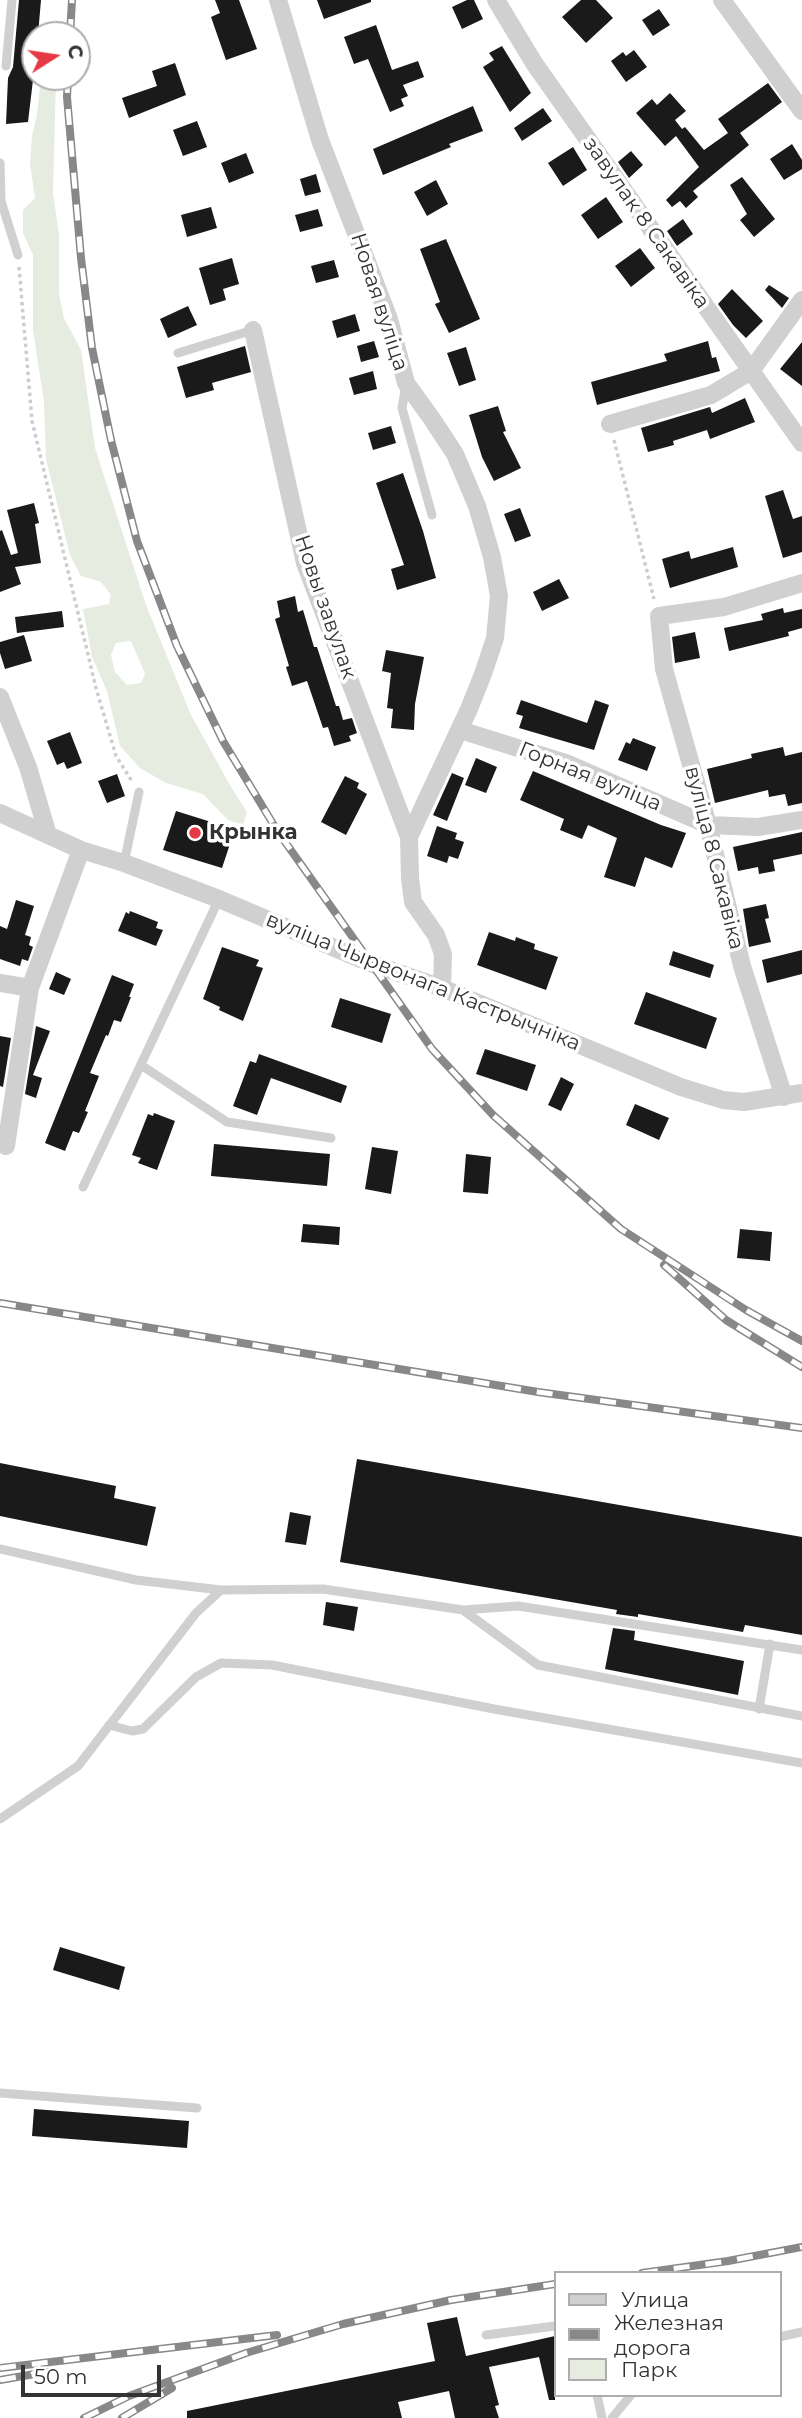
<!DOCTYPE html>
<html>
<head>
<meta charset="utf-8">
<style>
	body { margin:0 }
	#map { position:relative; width:802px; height:2418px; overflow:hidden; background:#fff; font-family:Montserrat,sans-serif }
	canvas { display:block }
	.legend { position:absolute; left:554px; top:2271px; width:228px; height:126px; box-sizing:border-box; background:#fff; border:2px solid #adadad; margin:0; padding:9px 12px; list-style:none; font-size:21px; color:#333 }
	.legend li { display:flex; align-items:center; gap:14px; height:35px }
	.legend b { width:35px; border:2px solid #adadad }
	.north { position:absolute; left:21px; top:21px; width:70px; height:70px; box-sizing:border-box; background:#fff; border:2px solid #adadad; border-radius:50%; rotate:78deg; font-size:19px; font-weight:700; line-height:28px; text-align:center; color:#333 }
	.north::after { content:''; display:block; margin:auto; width:24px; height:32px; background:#e63946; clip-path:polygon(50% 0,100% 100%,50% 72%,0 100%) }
	.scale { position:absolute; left:21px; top:2365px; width:140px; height:32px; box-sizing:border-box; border:4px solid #333; border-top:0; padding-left:9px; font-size:21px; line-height:24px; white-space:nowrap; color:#333; -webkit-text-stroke:5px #fff; paint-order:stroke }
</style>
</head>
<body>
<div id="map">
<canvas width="802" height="2418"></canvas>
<ul class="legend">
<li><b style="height:9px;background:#d0d0d0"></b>Улица</li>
<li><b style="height:9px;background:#888"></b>Железная дорога</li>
<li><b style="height:19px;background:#e6ecdf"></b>Парк</li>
</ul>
<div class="north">С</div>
<div class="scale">50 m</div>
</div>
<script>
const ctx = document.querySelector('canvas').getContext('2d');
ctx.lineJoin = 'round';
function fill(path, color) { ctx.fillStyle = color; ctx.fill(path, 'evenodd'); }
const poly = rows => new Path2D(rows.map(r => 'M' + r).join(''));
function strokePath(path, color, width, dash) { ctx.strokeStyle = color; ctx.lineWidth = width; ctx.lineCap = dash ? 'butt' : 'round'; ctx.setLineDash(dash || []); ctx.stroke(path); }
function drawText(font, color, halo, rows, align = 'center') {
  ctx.font = font + ' Montserrat,sans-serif'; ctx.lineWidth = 7; ctx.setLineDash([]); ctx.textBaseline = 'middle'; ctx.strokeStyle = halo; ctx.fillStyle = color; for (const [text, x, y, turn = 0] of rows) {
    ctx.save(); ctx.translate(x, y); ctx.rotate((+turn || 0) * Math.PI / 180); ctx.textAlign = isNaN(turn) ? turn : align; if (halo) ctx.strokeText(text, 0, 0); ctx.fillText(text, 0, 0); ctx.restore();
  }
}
const green = poly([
	[41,77,56,77,53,193,59,235,59,294,64,318,81,350,95,448,146,605,191,715,231,787,247,812,243,825,228,820,203,794,166,783,140,768,120,746,107,691,92,657,83,609,109,604,111,595,101,582,81,576,70,555,46,459,44,402,33,330,33,255,23,233,23,210,35,198,30,163,32,136,37,114],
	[131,641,145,674,141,683,127,685,115,672,111,655,116,643]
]);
const building = poly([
	[19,0,41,0,38,35,35,35,35,63,28,122,6,124,8,78,13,67],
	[215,0,239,0,257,49,226,60,211,17,220,13],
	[317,0,371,0,371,2,324,19],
	[467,0,474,0,483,19,462,29,452,7],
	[581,0,596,0,613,18,586,43,562,17],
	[659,9,670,25,653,36,642,20],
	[376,25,392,70,418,61,424,77,403,85,408,96,401,99,404,106,390,112,368,59,354,64,344,37],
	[502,46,531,93,510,112,483,67,494,60,489,53],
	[634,50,647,67,626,82,611,61,623,52,626,56],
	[175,63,186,95,129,118,122,98,157,86,152,71],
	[768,83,782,102,740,133,749,145,693,191,698,197,686,208,680,201,672,207,666,200,699,167,676,136,665,146,636,113,652,99,657,105,670,93,686,111,675,120,682,129,685,127,704,150,728,133,718,119],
	[473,106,483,131,449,144,451,147,383,175,373,149],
	[543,108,552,121,522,141,514,128],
	[197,121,207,147,183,156,173,130],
	[792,144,802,160,802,169,784,180,770,159],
	[573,147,587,170,563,186,548,163],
	[631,151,643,165,629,178,618,162],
	[246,153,254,173,229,183,221,163],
	[316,174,321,192,305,196,300,179],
	[742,177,775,219,754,237,740,220,747,214,730,185],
	[436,180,448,204,427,216,414,192],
	[606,197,623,222,598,239,581,215],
	[211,207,217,228,187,237,181,215],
	[318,209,323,226,300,232,295,215],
	[683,219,693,234,677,246,667,231],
	[446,239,480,319,449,333,435,304,440,302,420,249],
	[640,248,655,268,631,287,615,266],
	[232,258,239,284,223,289,226,300,210,305,199,268],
	[334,260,339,277,316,283,311,266],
	[769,285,789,298,782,308,765,290],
	[732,289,763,321,746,338,733,325,718,304],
	[188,306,197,325,168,338,160,319],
	[355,314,360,331,337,338,332,321],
	[374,341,379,357,361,362,357,346],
	[708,341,712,358,716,357,720,371,597,405,591,382,667,361,664,354],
	[802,342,802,386,780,369],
	[245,346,251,372,212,383,214,390,186,398,177,367],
	[466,347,476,380,459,386,447,353],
	[373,371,377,389,354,395,349,378],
	[745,398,755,422,710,439,707,430,673,441,674,445,648,452,641,428,710,407,712,413],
	[498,406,506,431,503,432,521,468,494,481,482,457,469,415],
	[391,426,396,443,373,450,368,433],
	[403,473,423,531,436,578,397,590,391,569,404,565,376,483],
	[783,490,793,519,802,516,802,552,783,558,765,496],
	[34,503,39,523,35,524,41,563,15,567,21,584,0,592,0,531,2,530,11,555,18,553,7,510],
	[520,508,531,536,515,542,504,514],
	[733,547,738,567,670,588,662,559,689,551,691,559],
	[559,579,569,598,542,611,533,592],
	[295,596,298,612,303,610,314,647,317,647,336,706,339,706,343,720,352,718,357,733,349,736,351,741,334,746,328,727,323,728,307,681,292,686,286,667,289,666,275,619,280,617,277,601],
	[783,608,784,613,802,609,802,628,788,632,789,636,729,651,724,628,763,620,761,614],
	[62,611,64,627,17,633,15,617],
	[695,632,700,658,675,663,672,637],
	[24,635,32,661,5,669,0,653,0,642],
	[386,650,424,657,415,704,414,730,391,728,393,709,387,708,391,673,382,671],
	[521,700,587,723,595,700,609,705,594,750,519,728,523,716,516,714],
	[70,732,82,763,67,769,64,762,57,765,47,741],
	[633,738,656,747,647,771,618,760,626,742,630,744],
	[783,747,785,756,802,752,802,803,788,806,785,794,769,797,768,790,715,803,707,769,752,758,751,754],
	[476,758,497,767,486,793,465,785],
	[533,771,661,825,686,833,672,868,645,857,635,887,604,877,617,838,588,825,582,839,560,830,564,819,520,800],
	[452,773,464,778,447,821,433,815],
	[117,774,125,796,107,803,98,781],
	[345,776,359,783,357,788,367,794,346,835,321,822],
	[176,811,224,826,219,840,230,844,222,868,163,850],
	[437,826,457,833,455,839,464,842,458,859,449,856,447,863,427,856],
	[802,832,802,854,773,860,775,871,759,874,758,867,738,871,733,847],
	[16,900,34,906,25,935,31,937,29,945,33,947,28,961,22,959,20,966,0,959,0,926,7,929],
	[766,904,769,918,765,919,771,942,749,947,743,909],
	[130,911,158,922,156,928,163,930,156,946,118,931,126,912,129,914],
	[489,932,515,941,516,937,535,944,534,949,558,957,546,990,477,965],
	[222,947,259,960,256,966,263,968,243,1021,219,1010,220,1007,203,999],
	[802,950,802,974,767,983,762,960],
	[673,951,714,965,710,978,669,965],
	[56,972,71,979,64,995,49,989],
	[112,975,134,984,129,997,131,997,121,1022,114,1020,108,1036,106,1035,90,1073,99,1076,85,1111,88,1112,79,1133,73,1131,65,1151,45,1143],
	[646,992,717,1018,706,1049,634,1024],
	[340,998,391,1014,382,1043,331,1027],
	[36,1026,50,1031,33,1075,42,1078,36,1098,25,1094],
	[0,1036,11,1038,3,1087,0,1086],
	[485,1049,536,1065,527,1091,476,1074],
	[259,1054,347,1086,341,1103,271,1078,257,1115,233,1106,250,1061,256,1063],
	[561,1077,574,1084,561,1111,548,1105],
	[635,1104,669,1118,659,1140,626,1125],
	[154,1113,175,1121,157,1170,138,1163,141,1158,132,1155,148,1114,153,1116],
	[214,1144,330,1154,327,1186,211,1176],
	[372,1147,398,1151,391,1194,365,1189],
	[466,1154,491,1157,488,1194,463,1192],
	[303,1224,340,1227,339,1245,301,1242],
	[740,1229,772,1232,770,1261,737,1258],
	[357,1459,802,1537,802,1635,745,1625,743,1632,638,1614,638,1617,616,1614,617,1610,340,1562],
	[0,1463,116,1486,114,1498,156,1507,147,1546,0,1516],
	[290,1512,311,1516,306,1545,285,1542],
	[326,1602,358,1607,354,1631,323,1625],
	[613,1628,635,1631,634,1640,744,1661,738,1695,605,1669],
	[60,1947,125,1967,119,1990,53,1970],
	[34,2109,189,2121,187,2148,32,2136],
	[457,2317,466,2356,555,2336,555,2400,549,2400,539,2357,489,2367,499,2405,495,2406,499,2418,455,2418,449,2391,398,2402,402,2418,187,2418,187,2411,435,2361,427,2323]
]);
const path = poly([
	[19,267,32,421,96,688,116,756,133,783],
	[614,440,654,599]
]);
const lane = poly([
	[6,66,12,0],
	[0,163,1,201,18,255],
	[178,353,253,330],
	[406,385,402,408,432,515],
	[124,863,139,792],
	[141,1065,227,1122,331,1138],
	[83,1187,219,899],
	[0,1549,136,1580,221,1590],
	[463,1610,538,1665,802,1716],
	[759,1709,770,1644],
	[109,1725,132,1731,143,1729,196,1677,221,1663,272,1665,494,1709,802,1763],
	[0,1819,78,1766,196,1613,221,1590,323,1589,463,1610,518,1606,802,1650],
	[0,2093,197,2108],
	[486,2335,555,2326],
	[779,2337,802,2332],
	[597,2395,602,2418],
	[612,2418,631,2395]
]);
const street = poly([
	[278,0,320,140,389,319,406,383,432,419,455,454,477,506,492,557,499,596,495,638,483,674,469,709,409,837,410,878,413,902,436,935,443,954,442,988],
	[496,0,534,63,802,443],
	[722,0,802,111],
	[253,330,305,563,409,837],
	[610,424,711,395,751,371,802,300],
	[0,697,28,767,48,835],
	[460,730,566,763,708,825,758,827,802,820],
	[0,813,81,850,124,863,219,899,370,963,442,988,681,1087,723,1100,744,1102,802,1093],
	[0,983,30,988],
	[784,1097,742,966,708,825,664,669,659,616,724,607,802,583],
	[6,1146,30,988,81,850]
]);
const rail = poly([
	[70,35,72,0],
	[68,77,67,97,81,258,92,348,111,440,137,541,177,646,223,741,278,832,432,1049,493,1115,621,1229,746,1310,802,1341],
	[664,1265,726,1320,802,1367],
	[0,1303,538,1392,802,1428],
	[642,2273,728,2261,802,2247],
	[0,2368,277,2335],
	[0,2380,46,2372],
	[84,2418,129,2396,246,2353,343,2324,451,2300,555,2284],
	[122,2418,172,2388]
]);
const markers = [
	[195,833,7,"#e63946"]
];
const streetNames = [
	["завулак 8 Сакавіка",646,223,55],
	["Новая вуліца",379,302,72],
	["Новы завулак",325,607,71],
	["Горная вуліца",590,777,22],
	["вуліца 8 Сакавіка",714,858,76],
	["вуліца Чырвонага Кастрычніка",423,982,22]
];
const poiNames = [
	["Крынка",209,833]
];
fill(green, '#e6ecdf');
fill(building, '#1a1a1a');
strokePath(path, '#cdcdcd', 3.5, [3.5, 3.5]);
strokePath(lane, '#d0d0d0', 9);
strokePath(street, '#d0d0d0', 18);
strokePath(rail, '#888', 8);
strokePath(rail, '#fff', 5, [16]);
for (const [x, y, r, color] of markers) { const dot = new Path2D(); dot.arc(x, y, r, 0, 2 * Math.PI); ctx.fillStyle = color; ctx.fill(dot); strokePath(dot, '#fff', 2.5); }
drawText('21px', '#333', '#fff', streetNames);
drawText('bold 21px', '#333', '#fff', poiNames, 'left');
</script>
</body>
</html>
